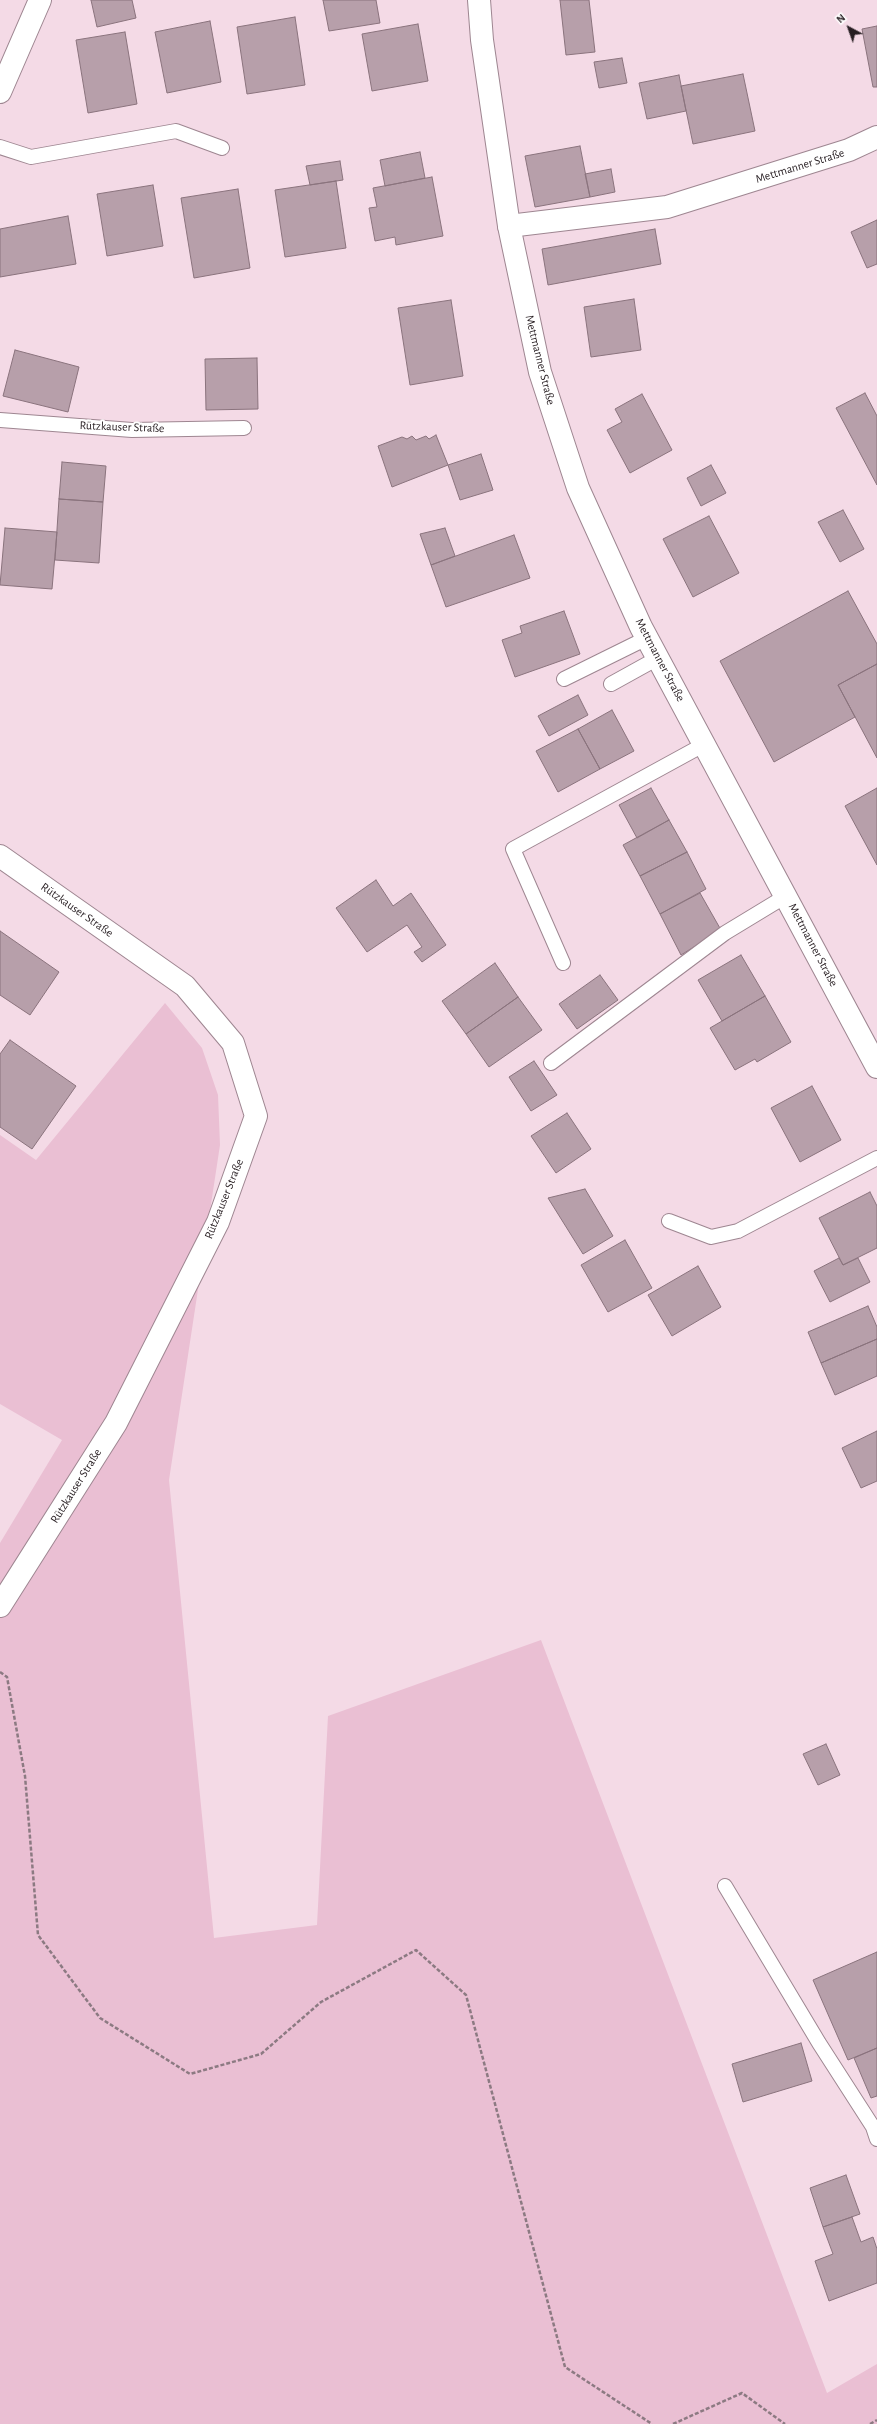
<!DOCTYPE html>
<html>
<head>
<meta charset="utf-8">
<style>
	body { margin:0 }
	#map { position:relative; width:877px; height:2424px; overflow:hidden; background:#f4dae6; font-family:"Alegreya Sans",sans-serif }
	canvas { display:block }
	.north { position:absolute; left:829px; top:8px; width:40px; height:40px; -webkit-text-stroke:3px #fff; paint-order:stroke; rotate:319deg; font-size:11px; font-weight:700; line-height:16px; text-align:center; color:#271e22 }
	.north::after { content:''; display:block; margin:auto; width:14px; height:18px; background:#271e22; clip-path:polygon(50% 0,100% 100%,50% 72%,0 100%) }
</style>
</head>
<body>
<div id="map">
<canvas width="877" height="2424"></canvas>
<div class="north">N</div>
</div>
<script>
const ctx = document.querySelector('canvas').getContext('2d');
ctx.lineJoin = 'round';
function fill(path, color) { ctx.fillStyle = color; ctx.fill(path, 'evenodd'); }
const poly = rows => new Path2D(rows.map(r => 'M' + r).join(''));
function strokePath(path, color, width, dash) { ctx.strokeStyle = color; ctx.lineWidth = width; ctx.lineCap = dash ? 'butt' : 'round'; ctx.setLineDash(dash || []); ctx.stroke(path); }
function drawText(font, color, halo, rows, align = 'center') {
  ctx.font = font + ' "Alegreya Sans",sans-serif'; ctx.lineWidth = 4; ctx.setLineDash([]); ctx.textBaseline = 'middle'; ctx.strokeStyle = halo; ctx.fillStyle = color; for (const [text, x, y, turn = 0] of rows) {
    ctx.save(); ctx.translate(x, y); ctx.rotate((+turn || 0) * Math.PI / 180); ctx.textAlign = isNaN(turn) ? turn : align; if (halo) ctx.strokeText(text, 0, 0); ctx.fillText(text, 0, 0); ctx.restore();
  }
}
const green = poly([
	[165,1003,202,1048,218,1095,220,1145,169,1480,214,1938,317,1925,328,1716,541,1640,827,2393,877,2364,877,2424,0,2424,0,1543,62,1440,0,1404,0,1135,36,1160]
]);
const building = poly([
	[91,0,132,0,136,18,97,27,91,0],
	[323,0,376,0,380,23,329,31,323,0],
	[560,0,589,0,595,52,566,55,560,0],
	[295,17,305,85,247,94,237,27,295,17],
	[210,21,221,82,167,93,155,32,210,21],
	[418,24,428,81,372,91,362,34,418,24],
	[877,26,877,87,873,87,862,29,877,26],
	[125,32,137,104,88,113,76,40,125,32],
	[622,58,627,83,599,88,594,62,622,58],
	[743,74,755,131,693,144,681,86,743,74],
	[679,75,686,111,647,119,639,83,679,75],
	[580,146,590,197,535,207,525,156,580,146],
	[420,152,425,178,385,186,380,160,420,152],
	[340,161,343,180,310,185,306,166,340,161],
	[611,169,615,192,590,197,585,174,611,169],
	[432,177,443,236,396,245,395,237,375,241,369,208,377,207,373,188,432,177],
	[336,181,346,248,285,257,275,190,336,181],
	[153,185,163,246,107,256,97,194,153,185],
	[238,189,250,268,194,278,181,198,238,189],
	[68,216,76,264,0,277,0,229,68,216],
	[877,220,877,264,867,268,851,232,877,220],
	[655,229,661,264,548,285,542,249,655,229],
	[634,299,641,350,591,357,584,307,634,299],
	[451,300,463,376,410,385,398,308,451,300],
	[15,350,79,367,68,412,3,396,15,350],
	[257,358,258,409,206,410,205,359,257,358],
	[865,393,877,416,877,485,836,408,865,393],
	[642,394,672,450,630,473,607,430,622,422,615,409,642,394],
	[436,435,448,465,392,487,378,446,402,437,407,439,412,436,416,440,426,436,429,439,436,435],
	[481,454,493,490,460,500,448,465,481,454],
	[62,462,106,466,103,502,59,499,62,462],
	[711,465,726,493,701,506,687,478,711,465],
	[59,499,103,502,99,563,55,560,59,499],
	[843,510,864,549,840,562,818,522,843,510],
	[709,516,739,573,693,597,663,539,709,516],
	[5,528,57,532,52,589,0,585,5,528],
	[445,528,455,556,431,565,420,534,445,528],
	[514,535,530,578,446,607,431,565,514,535],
	[848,591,877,644,877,664,838,685,855,717,774,762,720,661,848,591],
	[564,611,580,654,515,677,502,640,522,633,520,626,564,611],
	[877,664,877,758,838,685,877,664],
	[578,695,588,715,549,736,538,716,578,695],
	[612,710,634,751,600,769,578,729,612,710],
	[578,729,600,769,558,792,536,751,578,729],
	[651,788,669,820,637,838,619,805,651,788],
	[877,788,877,865,845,806,877,788],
	[669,820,687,852,640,876,623,845,669,820],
	[687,852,706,889,660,914,640,876,687,852],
	[376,880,393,906,411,893,446,945,422,962,414,952,422,947,407,925,367,952,336,908,376,880],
	[700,893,721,930,681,955,660,914,700,893],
	[0,931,59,972,30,1015,0,995,0,931],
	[741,955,765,996,722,1021,698,980,741,955],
	[495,963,518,997,466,1034,442,1001,495,963],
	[600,975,618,1000,577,1029,559,1004,600,975],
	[765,996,791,1042,757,1062,755,1059,735,1070,710,1028,765,996],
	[518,997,542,1030,489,1067,466,1034,518,997],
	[10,1040,76,1086,32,1149,0,1127,0,1054,10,1040],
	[534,1061,557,1095,531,1111,509,1077,534,1061],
	[812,1086,841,1140,800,1162,771,1108,812,1086],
	[567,1113,591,1149,556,1173,531,1136,567,1113],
	[585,1189,613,1236,583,1254,548,1198,585,1189],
	[870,1192,877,1206,877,1248,843,1265,819,1218,870,1192],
	[625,1240,652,1288,608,1312,581,1265,625,1240],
	[839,1258,843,1265,858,1258,870,1282,830,1302,814,1271,839,1258],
	[698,1266,721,1307,672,1336,648,1295,698,1266],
	[868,1306,877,1327,877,1339,821,1363,808,1332,868,1306],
	[877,1339,877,1376,835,1395,821,1363,877,1339],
	[877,1431,877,1481,861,1488,842,1448,877,1431],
	[826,1744,840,1775,818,1785,803,1754,826,1744],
	[877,1952,877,2048,848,2060,813,1980,877,1952],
	[801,2043,812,2081,743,2102,732,2064,801,2043],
	[877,2048,877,2096,871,2098,854,2058,877,2048],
	[846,2175,860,2214,823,2227,810,2188,846,2175],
	[852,2217,861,2242,873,2237,877,2249,877,2283,829,2301,815,2261,833,2254,823,2227,852,2217]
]);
const path = poly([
	[0,1672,7,1677,25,1776,38,1935,100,2018,190,2074,261,2054,321,2002,416,1950,466,1995,565,2367,652,2424],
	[673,2424,742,2393,785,2424],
	[870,2424,877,2420]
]);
const lane = poly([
	[0,147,31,157,176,131,222,148],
	[0,420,132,430,244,428],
	[564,679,647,638],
	[611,684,658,658],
	[563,963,513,849,705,744],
	[551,1063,725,933,786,896],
	[669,1221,711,1237,738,1231,877,1158],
	[725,1886,819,2043,873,2127,877,2139]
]);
const street = poly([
	[0,92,40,0],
	[509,226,667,207,849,150,877,137],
	[0,856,185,986,233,1043,256,1116,218,1222,116,1423,0,1606]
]);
const secondary = poly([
	[479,0,482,40,509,226,540,372,578,488,641,627,877,1067]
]);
const streetNames = [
	["Mettmanner Straße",800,166,-17],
	["Mettmanner Straße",540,360,76],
	["Rützkauser Straße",122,427,2],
	["Mettmanner Straße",660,660,62],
	["Rützkauser Straße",77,910,35],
	["Mettmanner Straße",813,945,62],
	["Rützkauser Straße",224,1199,-68],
	["Rützkauser Straße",76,1486,-58]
];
fill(green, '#eabfd3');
fill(building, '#b79faa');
strokePath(building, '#8a737d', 1);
strokePath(lane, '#9e8691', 16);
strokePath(street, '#9e8691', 24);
strokePath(secondary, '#9e8691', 24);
strokePath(path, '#8c7a82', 2.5, [4, 2]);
strokePath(lane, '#fff', 14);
strokePath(street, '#fff', 22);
strokePath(secondary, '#fff', 22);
drawText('12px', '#271e22', '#fff', streetNames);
</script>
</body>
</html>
